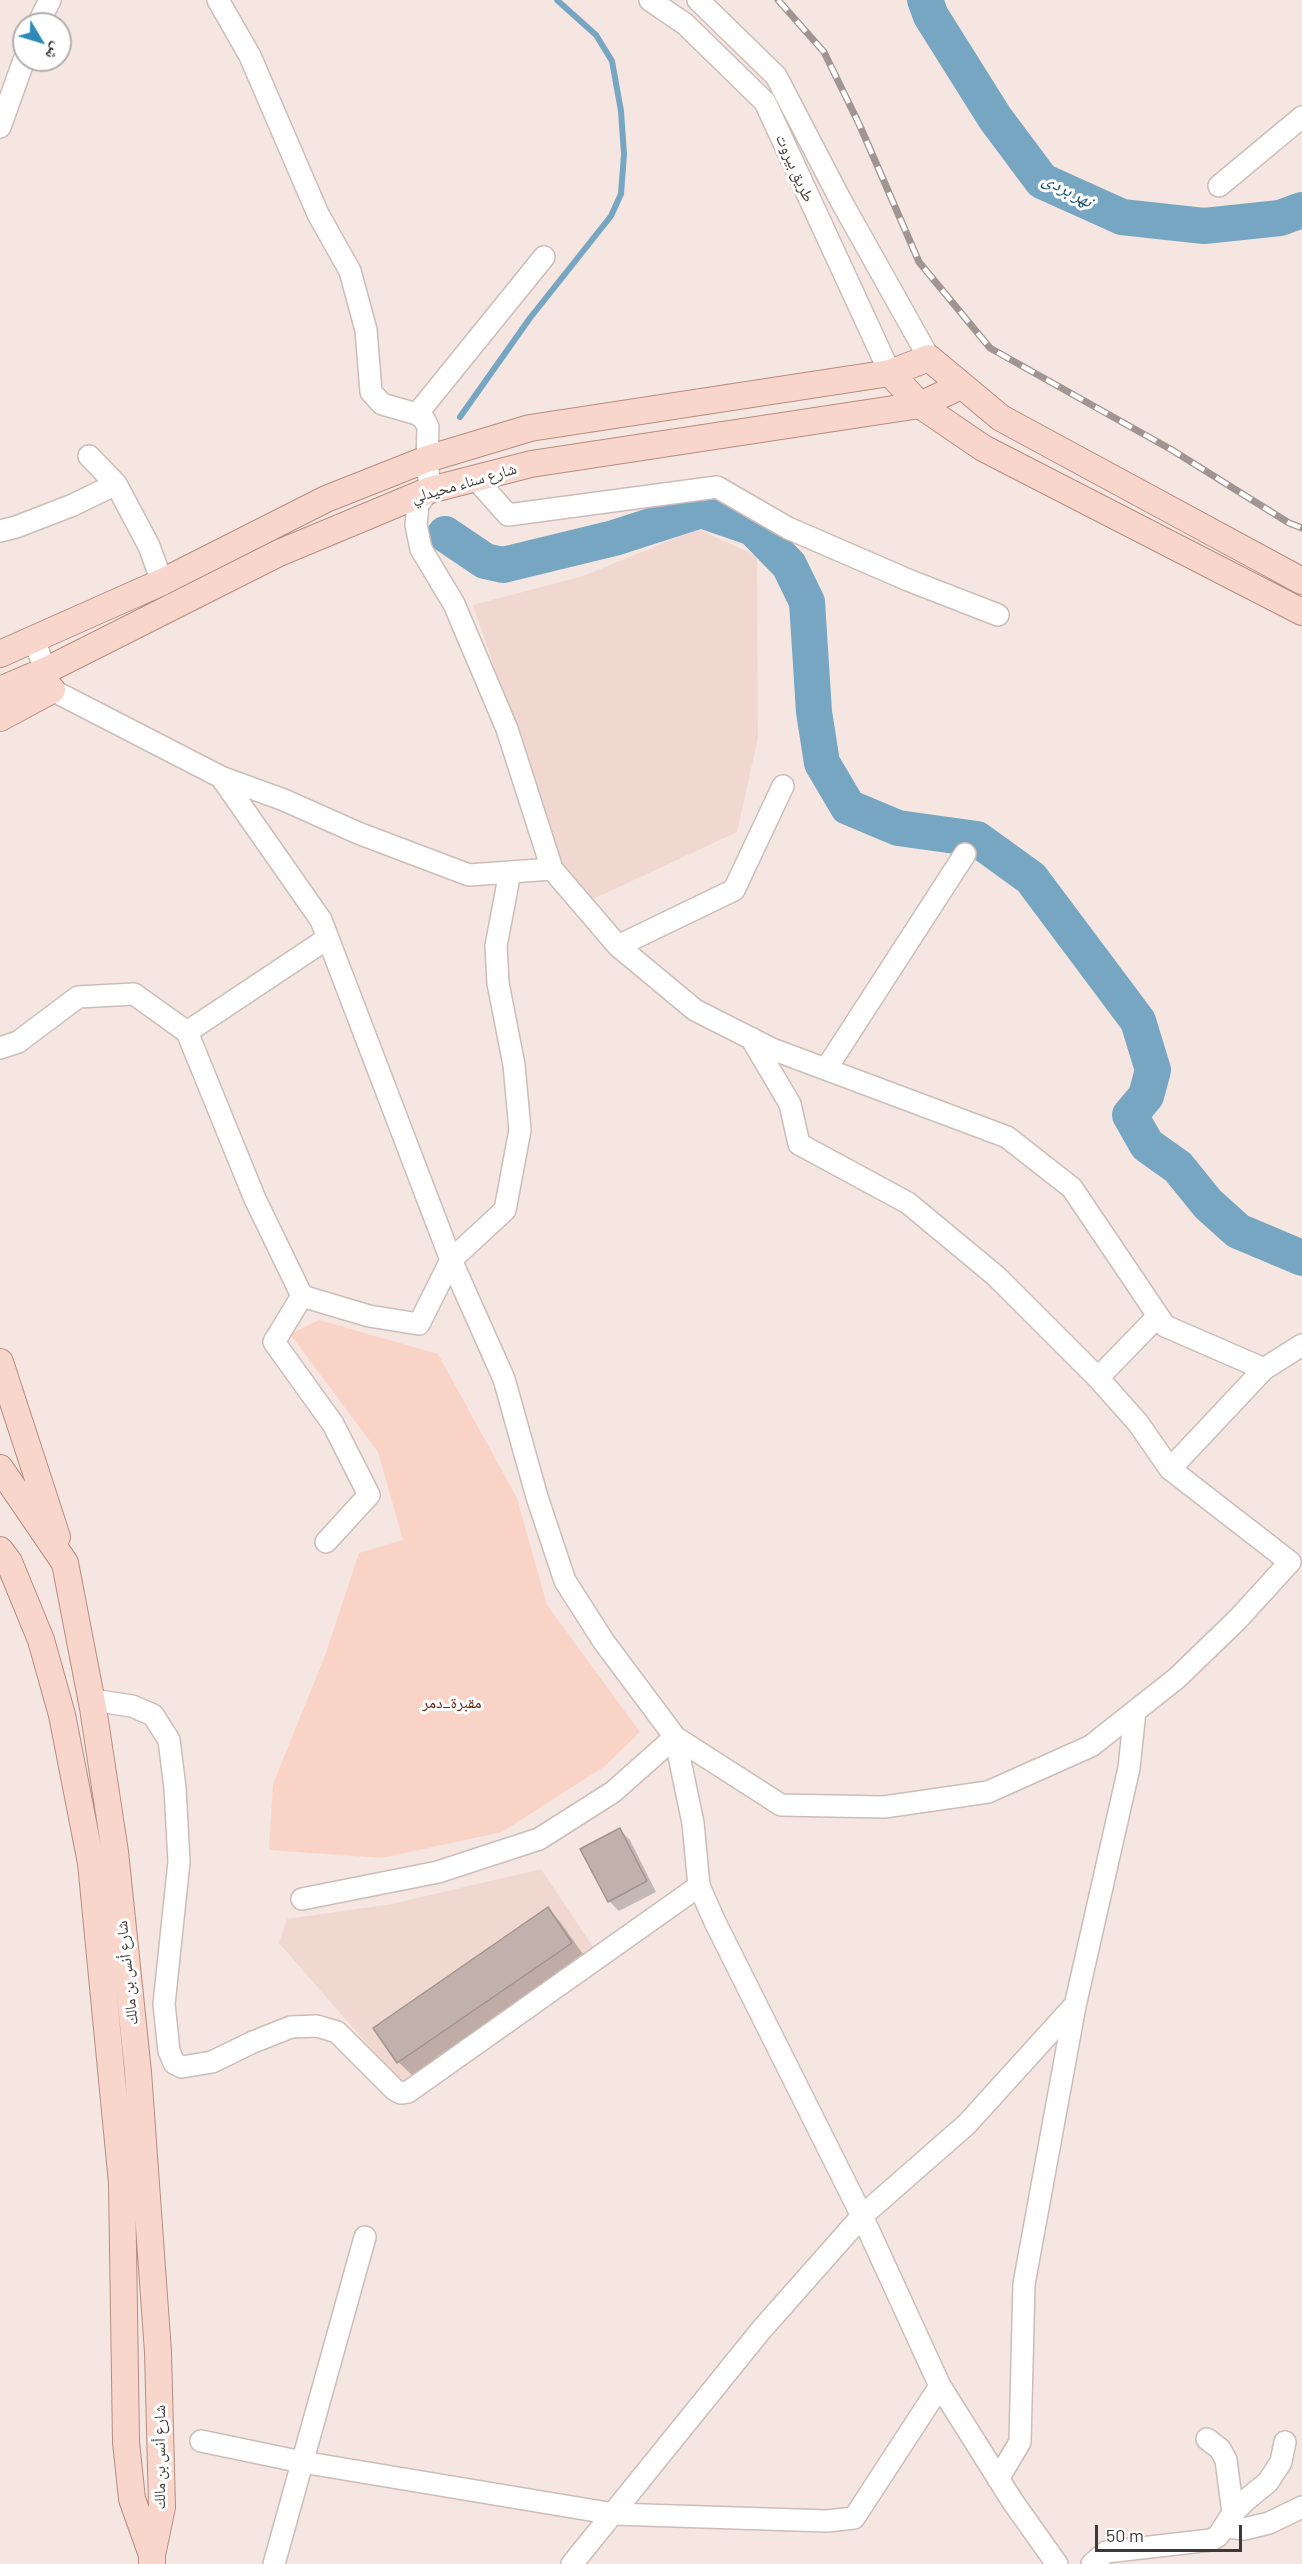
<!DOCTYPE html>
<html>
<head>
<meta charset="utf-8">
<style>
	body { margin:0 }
	#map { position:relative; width:1302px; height:2564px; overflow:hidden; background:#f6e6e1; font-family:Barlow,"Noto Naskh Arabic",sans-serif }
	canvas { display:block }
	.north { position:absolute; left:12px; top:12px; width:60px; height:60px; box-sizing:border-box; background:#fff; border:2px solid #b2afaf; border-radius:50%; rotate:128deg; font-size:16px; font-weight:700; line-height:24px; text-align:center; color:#3e3836 }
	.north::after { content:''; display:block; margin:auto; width:21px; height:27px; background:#2f8ab7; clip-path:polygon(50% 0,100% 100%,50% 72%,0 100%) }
	.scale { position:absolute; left:1095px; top:2525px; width:147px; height:27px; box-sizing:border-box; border:3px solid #3e3836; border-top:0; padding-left:8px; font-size:18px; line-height:21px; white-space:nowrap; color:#3e3836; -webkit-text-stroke:4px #fff; paint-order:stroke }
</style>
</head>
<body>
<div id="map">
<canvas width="1302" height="2564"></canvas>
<div class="north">ش</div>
<div class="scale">50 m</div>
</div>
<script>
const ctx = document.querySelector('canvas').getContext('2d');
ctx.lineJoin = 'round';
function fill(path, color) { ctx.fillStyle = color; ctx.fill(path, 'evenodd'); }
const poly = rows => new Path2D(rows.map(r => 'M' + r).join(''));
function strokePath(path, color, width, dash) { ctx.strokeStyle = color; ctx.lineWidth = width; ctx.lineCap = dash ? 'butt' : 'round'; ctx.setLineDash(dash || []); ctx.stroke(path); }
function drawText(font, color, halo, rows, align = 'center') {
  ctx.font = font + ' Barlow,"Noto Naskh Arabic",sans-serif'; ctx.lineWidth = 6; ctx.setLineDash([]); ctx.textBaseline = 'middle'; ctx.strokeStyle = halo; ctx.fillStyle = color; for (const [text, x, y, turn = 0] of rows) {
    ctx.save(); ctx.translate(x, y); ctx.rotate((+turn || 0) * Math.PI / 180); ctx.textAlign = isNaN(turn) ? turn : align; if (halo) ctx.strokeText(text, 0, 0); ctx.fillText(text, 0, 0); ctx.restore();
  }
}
const built = poly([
	[698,529,757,556,758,738,737,832,576,907,473,605,583,576],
	[541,1869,595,1950,402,2084,279,1943,287,1919,392,1904]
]);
const green = poly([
	[319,1320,438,1354,517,1498,547,1605,640,1732,605,1766,502,1832,382,1858,269,1850,273,1784,326,1653,359,1553,403,1540,378,1452,290,1334]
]);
const shadow = poly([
	[620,1830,630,1840,656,1892,619,1911,609,1901],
	[548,1909,561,1923,585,1957,412,2075,398,2062]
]);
const stream = poly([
	[460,417,530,318,611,216,621,194,624,154,621,111,612,61,596,35,557,0]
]);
const river = poly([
	[925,0,931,16,995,118,1042,181,1122,217,1204,226,1280,218,1302,210],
	[445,534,485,561,503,565,614,538,701,510,753,528,789,565,807,602,814,712,822,763,848,807,898,828,977,839,1031,878,1138,1021,1153,1070,1146,1096,1130,1115,1147,1145,1178,1167,1208,1204,1238,1231,1302,1258]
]);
const building = poly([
	[620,1828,647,1881,608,1902,580,1849,620,1828],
	[548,1907,572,1943,397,2063,373,2028,548,1907]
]);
const minor = poly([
	[218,0,250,56,318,214,350,271,366,330,371,392,382,404,417,414,424,419,428,427,427,459,430,490,418,504,416,525,421,549,454,604,507,729,552,869,618,946,695,1010,772,1049,1007,1137,1072,1188,1165,1326,1264,1369],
	[650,0,685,24,765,102,890,373],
	[698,0,776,76,840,199,929,358],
	[38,24,50,0],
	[0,127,24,60],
	[1219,186,1302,117],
	[417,414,544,257],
	[89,456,116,484,149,546,162,582],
	[474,477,508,515,717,487,788,528,908,580,998,615],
	[0,531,16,527,73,505,116,484],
	[34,639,52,690,221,777,284,800,358,833,469,875,552,869],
	[221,777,321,920,451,1260,504,1379,537,1497,565,1581,604,1642,675,1737,693,1823,699,1886,715,1922,862,2216,940,2386,1013,2502,1057,2564],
	[618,946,734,890,783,786],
	[187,1032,255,1199,302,1296],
	[0,1048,18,1042,78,997,134,994,187,1032,328,938],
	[826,1069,965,854],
	[1098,1378,1158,1316],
	[1170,1469,1264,1369,1302,1345],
	[326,1542,369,1495,333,1424,274,1342,302,1296,369,1316,419,1324,451,1260,505,1210,520,1130,514,1065,498,983,496,946,510,872],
	[92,1700,132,1706,153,1715,169,1740,175,1788,179,1862,164,2004,169,2051,174,2063,182,2067,212,2062,253,2042,291,2027,317,2026,337,2032,395,2090,401,2093,408,2092,699,1886],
	[302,1899,438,1872,539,1839,613,1792,675,1737,781,1805,884,1807,988,1792,1091,1746,1177,1678,1238,1619,1290,1562,1170,1469,1138,1423,1098,1378,996,1276,908,1203,799,1144,790,1104,751,1038],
	[1207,2439,1220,2449,1226,2460,1233,2513],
	[201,2441,302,2462,614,2514,827,2521,854,2518,940,2386],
	[998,2479,1020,2442,1024,2284,1075,2006,1129,1768,1135,1711],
	[1225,2527,1244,2529,1269,2523,1302,2507],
	[274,2564,365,2237],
	[572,2564,762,2329,862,2216,967,2124,1074,2006],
	[1092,2564,1106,2552,1211,2540,1218,2536,1233,2513,1246,2500,1268,2482,1281,2462,1285,2442]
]);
const major = poly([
	[890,373,920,405,983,448,1302,612],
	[0,654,162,582,326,499,427,459,530,428,890,373,929,358,1001,418,1302,581],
	[0,690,47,670,279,553,430,490,531,464,920,405,961,386],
	[0,718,52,690],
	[0,1362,57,1537],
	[0,1468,65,1563,93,1708,115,1852,138,2072,158,2352,162,2507,152,2555,152,2564],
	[0,1550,9,1562,41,1640,62,1715,91,1863,122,2183,126,2442,132,2499,152,2555]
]);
const rail = poly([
	[778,0,824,52,860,126,919,262,990,348,1172,450,1289,523,1302,528]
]);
const streetNames = [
	["طريق بيروت",795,168,66],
	["شارع سناء محيدلي",464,483,-16],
	["شارع أنس بن مالك",127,1973,-96],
	["شارع أنس بن مالك",160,2457,-90]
];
const parkNames = [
	["مقبرة_دمر",452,1703]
];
const waterNames = [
	["نهر بردى",1068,190,28]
];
fill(built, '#f0d8d0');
fill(green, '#fad3c7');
fill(shadow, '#0003');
strokePath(stream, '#77a6c2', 6);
strokePath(river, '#77a6c2', 36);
fill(building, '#c1b1ad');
strokePath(building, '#a2938f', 1.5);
strokePath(minor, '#ccbdb8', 24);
strokePath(major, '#b58d81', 28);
strokePath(minor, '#fff', 21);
strokePath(major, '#f9d6cc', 26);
strokePath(rail, '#a19592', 7);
strokePath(rail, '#fff', 4.5, [14]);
drawText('16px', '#3e3836', '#fff', streetNames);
drawText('16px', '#612310', '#fff', parkNames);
drawText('italic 18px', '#1a5572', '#fff', waterNames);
</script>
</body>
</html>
